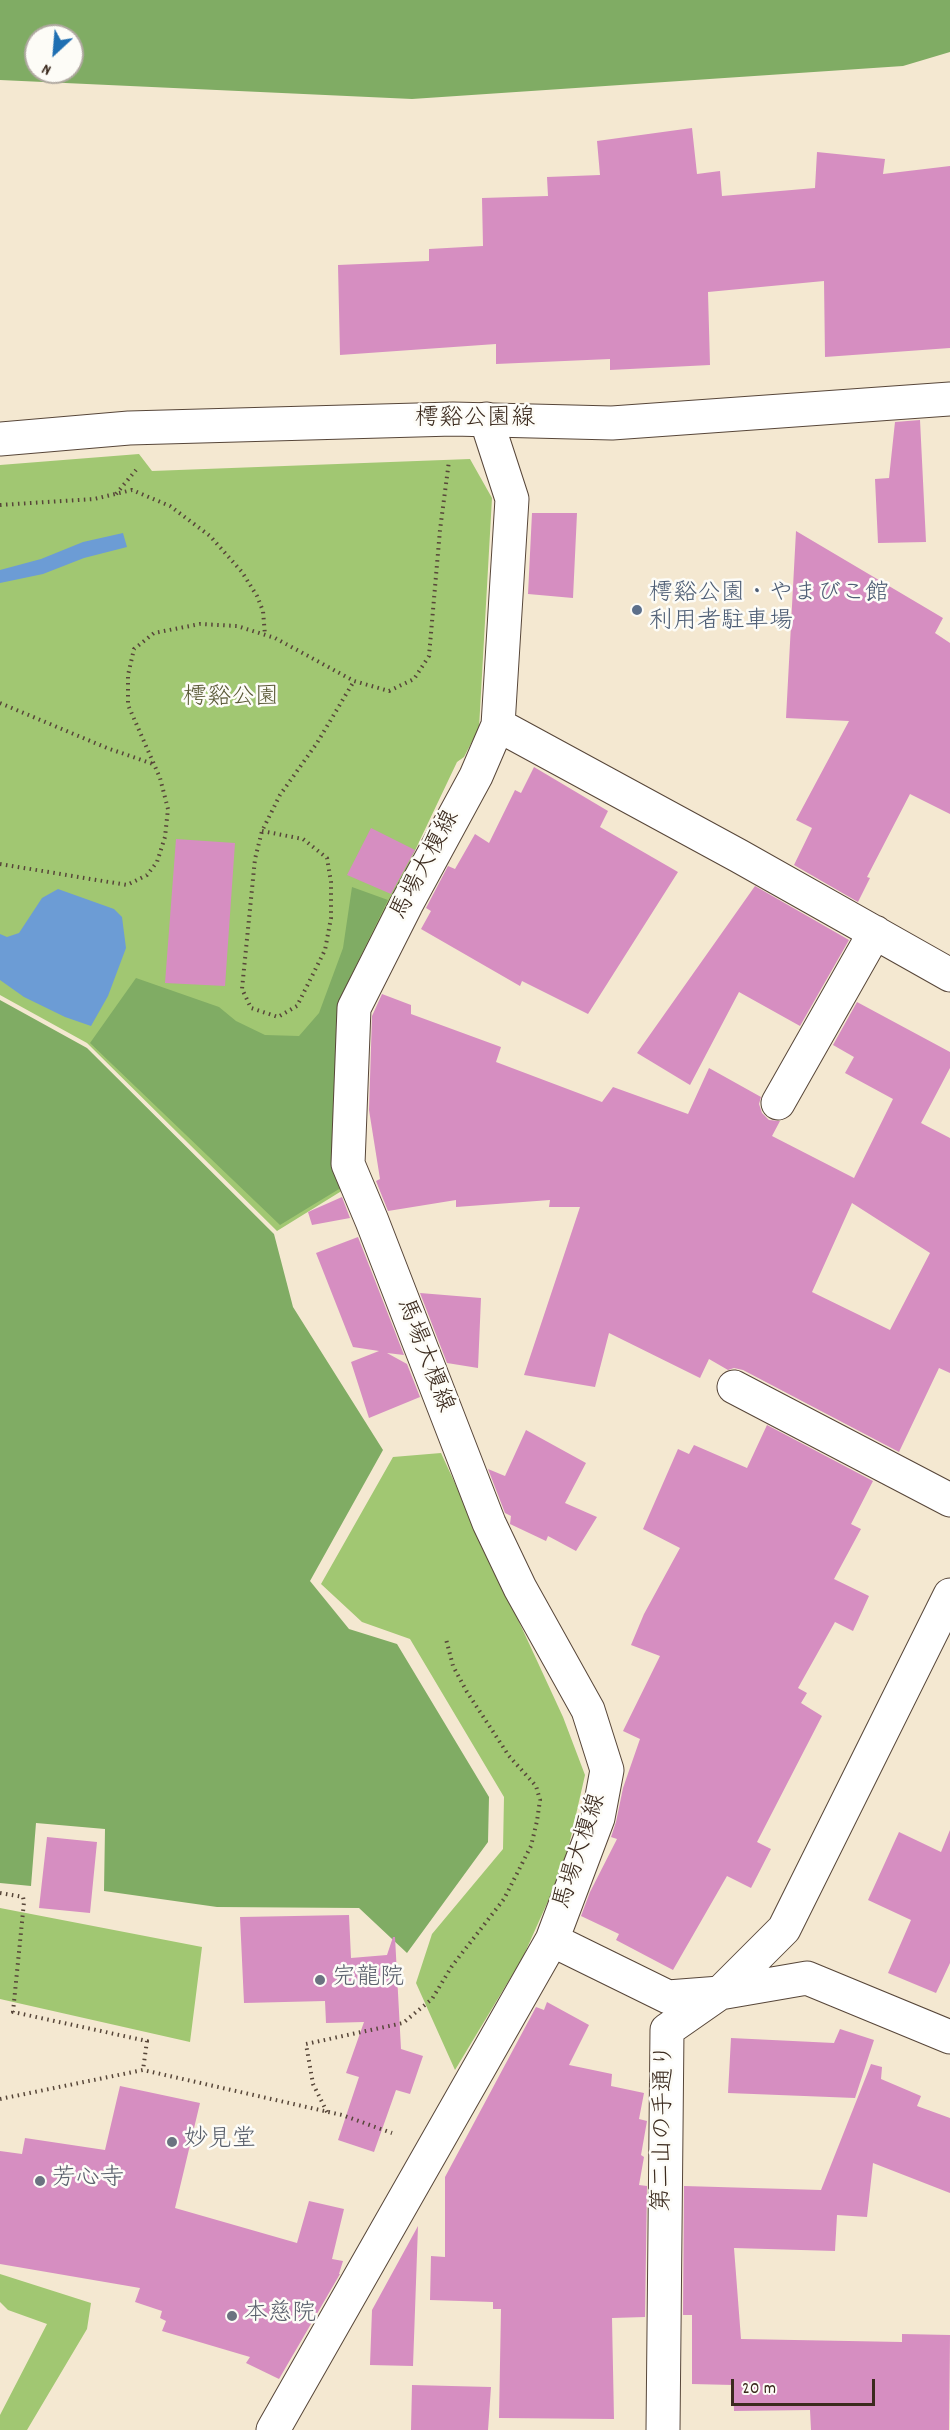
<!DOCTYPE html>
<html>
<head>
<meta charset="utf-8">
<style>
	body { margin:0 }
	#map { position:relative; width:950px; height:2430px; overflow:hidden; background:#f4e8d1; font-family:Dekko,sans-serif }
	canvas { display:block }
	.north { position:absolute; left:24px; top:24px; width:60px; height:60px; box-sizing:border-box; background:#fdfcf7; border:2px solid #afa8a0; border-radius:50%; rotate:206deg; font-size:16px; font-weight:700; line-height:24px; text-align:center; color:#3b2a1e }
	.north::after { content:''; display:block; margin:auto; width:21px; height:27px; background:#1f6fb2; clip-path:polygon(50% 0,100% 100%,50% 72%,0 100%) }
	.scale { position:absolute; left:731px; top:2379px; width:144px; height:27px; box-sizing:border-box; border:3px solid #3b2a1e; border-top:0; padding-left:8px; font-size:18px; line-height:21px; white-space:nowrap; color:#3b2a1e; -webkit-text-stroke:4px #fdfcf7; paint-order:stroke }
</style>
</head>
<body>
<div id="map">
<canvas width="950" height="2430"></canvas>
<div class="north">N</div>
<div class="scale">20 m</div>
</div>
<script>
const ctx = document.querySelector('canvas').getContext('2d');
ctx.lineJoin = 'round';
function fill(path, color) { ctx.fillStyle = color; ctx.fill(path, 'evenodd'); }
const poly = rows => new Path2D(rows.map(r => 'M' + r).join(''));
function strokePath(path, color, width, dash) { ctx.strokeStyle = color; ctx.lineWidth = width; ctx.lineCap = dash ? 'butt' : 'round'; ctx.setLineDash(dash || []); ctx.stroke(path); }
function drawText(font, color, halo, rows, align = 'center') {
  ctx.font = font + ' Dekko,"Klee One",sans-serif'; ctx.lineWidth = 5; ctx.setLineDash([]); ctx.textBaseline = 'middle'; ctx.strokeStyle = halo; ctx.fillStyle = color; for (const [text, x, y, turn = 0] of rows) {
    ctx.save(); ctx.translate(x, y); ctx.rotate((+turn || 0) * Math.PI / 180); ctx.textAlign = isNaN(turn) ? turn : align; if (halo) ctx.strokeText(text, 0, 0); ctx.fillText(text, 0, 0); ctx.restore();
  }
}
const green = poly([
	[139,454,152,471,470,459,492,498,479,728,464,757,457,762,345,998,348,1187,277,1231,87,1043,0,995,0,465],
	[441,1453,563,1717,585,1775,565,1863,523,1957,455,2070,416,1983,432,1934,503,1849,504,1797,410,1639,362,1622,321,1584,393,1457],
	[0,1908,202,1947,190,2042,0,1999],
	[0,2274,91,2303,87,2329,27,2430,0,2430,0,2415,47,2324,8,2310,0,2302]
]);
const forest = poly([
	[0,0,950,0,950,52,903,66,412,99,0,80],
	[36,36,72,36,72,72,36,72],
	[352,887,388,900,342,994,334,1166,344,1186,280,1225,90,1043,136,978,219,1007,236,1021,265,1035,299,1036,319,1013,343,948],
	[0,1000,87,1048,274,1234,293,1307,383,1450,310,1581,349,1629,397,1644,489,1797,488,1842,407,1953,359,1908,217,1907,104,1891,105,1829,36,1823,31,1886,0,1883]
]);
const water = poly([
	[123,533,127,547,84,558,43,574,0,583,0,570,41,559,83,542],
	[58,889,114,909,122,917,126,948,108,996,91,1026,65,1017,24,997,0,980,0,934,7,937,19,933,42,898]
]);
const building = poly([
	[692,128,697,174,720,171,722,196,815,188,817,152,885,159,883,174,950,166,950,348,825,357,824,281,708,292,710,365,610,370,610,359,496,364,496,344,340,355,338,265,429,261,429,249,483,246,482,198,548,196,547,177,600,175,597,141],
	[920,420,926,542,878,543,875,479,889,478,895,422],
	[532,513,577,513,573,598,528,594],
	[796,531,943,618,935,633,950,643,950,814,910,794,867,877,870,878,858,902,794,865,812,828,796,820,849,721,786,718],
	[534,767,608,811,600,827,678,872,588,1014,522,981,520,986,421,929,431,911,426,908,448,866,455,869,475,834,489,843,515,790,521,793],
	[371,828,415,850,391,894,347,875],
	[176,839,235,843,225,986,165,983],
	[755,886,849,940,800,1026,739,992,690,1085,637,1053],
	[382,994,411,1005,411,1014,501,1047,496,1062,602,1102,613,1087,688,1114,709,1068,761,1097,759,1104,762,1113,769,1120,780,1121,772,1136,854,1178,893,1099,845,1073,854,1057,833,1045,857,1002,950,1052,950,1068,921,1123,950,1138,950,1373,939,1368,899,1452,743,1370,734,1368,728,1370,709,1359,700,1378,609,1333,595,1387,524,1375,580,1207,549,1207,550,1200,456,1207,456,1200,388,1211,376,1181,380,1179,369,1110,372,1016],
	[852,1203,930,1253,890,1330,812,1292],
	[342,1197,350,1218,312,1225,308,1212],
	[358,1237,404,1355,387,1353,407,1364,420,1397,369,1418,351,1362,379,1351,353,1347,316,1253],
	[420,1293,481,1298,478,1368,447,1363],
	[767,1425,873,1481,851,1524,861,1529,834,1579,869,1596,853,1631,835,1622,798,1688,807,1693,801,1703,822,1716,757,1842,771,1849,751,1888,727,1876,673,1970,616,1940,619,1934,581,1916,590,1892,617,1839,611,1837,616,1822,623,1788,640,1739,623,1731,660,1656,631,1645,644,1614,680,1548,643,1529,678,1449,689,1454,694,1445,747,1468],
	[526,1430,586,1463,565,1503,597,1517,576,1551,548,1536,546,1541,510,1524,511,1516,505,1513,488,1469,505,1476],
	[950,1830,950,1963,936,1993,888,1973,911,1920,868,1900,899,1832,941,1852],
	[47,1837,97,1842,90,1913,39,1908],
	[349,1915,351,1958,387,1955,393,1937,395,1937,401,2049,423,2056,410,2094,396,2090,374,2152,338,2140,359,2077,346,2073,364,2022,326,2023,325,2001,244,2003,240,1917],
	[547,2002,589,2025,569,2065,612,2074,611,2086,644,2093,639,2119,647,2121,641,2155,644,2157,639,2185,647,2186,645,2317,612,2318,614,2419,499,2418,501,2309,493,2309,493,2302,430,2300,431,2256,445,2257,445,2177,536,2007,544,2010],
	[840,2029,874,2040,855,2098,728,2093,731,2038,834,2043],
	[871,2064,882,2067,881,2079,921,2096,917,2106,950,2118,950,2193,873,2163,867,2217,837,2215,835,2251,734,2248,741,2339,902,2342,902,2334,950,2335,949,2430,811,2430,810,2410,734,2411,733,2385,692,2384,692,2315,683,2315,684,2186,821,2190],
	[120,2086,200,2103,175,2208,297,2243,309,2201,344,2209,332,2259,343,2261,339,2274,340,2274,279,2379,246,2363,250,2357,162,2331,166,2321,160,2318,162,2311,135,2302,140,2288,0,2264,0,2151,22,2154,25,2138,105,2150],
	[418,2226,413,2366,370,2365,372,2310],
	[412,2385,491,2387,488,2430,411,2430]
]);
const path = poly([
	[116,494,136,470],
	[0,505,94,499,132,490,170,506,210,536,242,572,257,596,263,611,265,635],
	[0,703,107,748,153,764],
	[262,831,303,839,327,858,331,882,331,918,325,950,297,1006,278,1017,251,1008,242,989,255,859,262,831,280,795,317,743,354,681],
	[0,864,127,885,147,875,157,862,165,837,168,809,160,778,128,705,128,675,134,649,154,633,200,624,237,626,275,638,354,681,389,691,414,679,429,656,440,530,449,461],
	[0,1893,23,1897,24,1902,13,2012,147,2041,143,2070],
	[0,2099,143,2070,342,2115,392,2133],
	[327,2112,313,2084,306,2044,403,2023,432,1999,452,1966,504,1899,531,1846,537,1821,540,1800,536,1786,509,1756,467,1692,453,1666,446,1639]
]);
const minor = poly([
	[486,419,512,499,498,725],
	[778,1103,875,932],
	[734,1387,950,1500],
	[552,1940,668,1997,720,1993,807,1978,950,2037],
	[273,2430,552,1940,598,1818,607,1770,588,1710,520,1588,489,1523,372,1221,348,1164,354,1008,406,905,476,776,498,725,739,856,950,975],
	[663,2430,667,2030,720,1993,784,1929,950,1595]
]);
const major = poly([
	[0,439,129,428,453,419,612,423,950,399]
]);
const markers = [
	[637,610,6,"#5c6f8a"],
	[320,1980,6,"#6b7280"],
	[172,2142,6,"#6b7280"],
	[40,2181,6,"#6b7280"],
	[232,2316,6,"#6b7280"]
];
const streetNames = [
	["樗谿公園線",475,421],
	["馬場大榎線",427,866,-62],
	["馬場大榎線",423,1356,69],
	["馬場大榎線",582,1852,-72],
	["第二山の手通り",666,2128,-89]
];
const serviceNames = [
	["樗谿公園・やまびこ館",649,596],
	["利用者駐車場",649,624]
];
const parkNames = [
	["樗谿公園",231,700]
];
const worshipNames = [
	["完龍院",332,1980],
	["妙見堂",184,2142],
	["芳心寺",52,2181],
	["本慈院",244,2316]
];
fill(green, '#a1c772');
fill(forest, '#80ac64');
fill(water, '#6c9cd5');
fill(building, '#d68ec1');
strokePath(minor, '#574639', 35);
strokePath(major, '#574639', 35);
strokePath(path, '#574639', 4, [1.5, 4.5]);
strokePath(minor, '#fff', 33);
strokePath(major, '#fff', 33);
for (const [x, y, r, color] of markers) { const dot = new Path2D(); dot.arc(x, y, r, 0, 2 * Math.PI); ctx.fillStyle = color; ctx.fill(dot); strokePath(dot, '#fdfcf7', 2); }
drawText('24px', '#3b2a1e', '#fdfcf7', streetNames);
drawText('24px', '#4e5e75', '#fdfcf7', serviceNames, 'left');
drawText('24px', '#5a5937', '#fdfcf7', parkNames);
drawText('24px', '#5b616d', '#fdfcf7', worshipNames, 'left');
</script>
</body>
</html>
